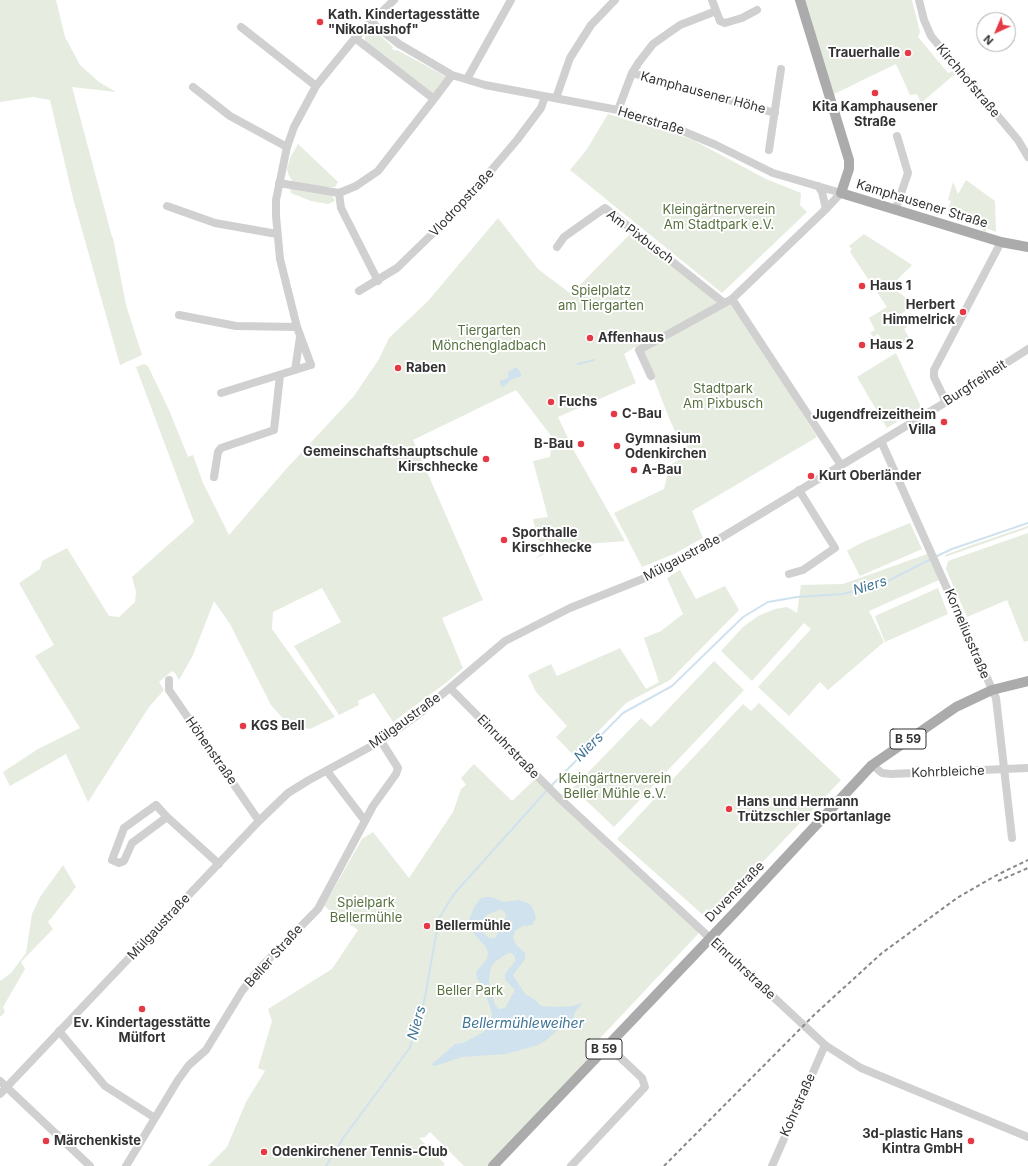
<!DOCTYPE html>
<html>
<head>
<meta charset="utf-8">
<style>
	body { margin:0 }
	#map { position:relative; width:1028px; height:1166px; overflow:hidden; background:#fff; font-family:Inter,sans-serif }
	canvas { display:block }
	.north { position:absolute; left:976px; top:12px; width:40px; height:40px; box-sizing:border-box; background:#fff; border:1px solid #adadad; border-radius:50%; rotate:224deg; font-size:11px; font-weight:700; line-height:16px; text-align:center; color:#333 }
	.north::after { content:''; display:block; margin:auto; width:14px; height:18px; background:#e63946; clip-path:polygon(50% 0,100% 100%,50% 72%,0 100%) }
</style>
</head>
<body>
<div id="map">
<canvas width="1028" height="1166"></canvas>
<div class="north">N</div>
</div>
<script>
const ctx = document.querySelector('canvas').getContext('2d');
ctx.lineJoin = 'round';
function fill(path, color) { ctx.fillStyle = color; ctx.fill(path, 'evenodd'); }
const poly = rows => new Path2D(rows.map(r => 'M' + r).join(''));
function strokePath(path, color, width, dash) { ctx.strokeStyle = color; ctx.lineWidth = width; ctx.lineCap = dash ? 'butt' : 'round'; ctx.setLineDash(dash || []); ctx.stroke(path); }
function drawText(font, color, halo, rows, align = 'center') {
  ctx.font = font + ' Inter,sans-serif'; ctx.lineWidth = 4; ctx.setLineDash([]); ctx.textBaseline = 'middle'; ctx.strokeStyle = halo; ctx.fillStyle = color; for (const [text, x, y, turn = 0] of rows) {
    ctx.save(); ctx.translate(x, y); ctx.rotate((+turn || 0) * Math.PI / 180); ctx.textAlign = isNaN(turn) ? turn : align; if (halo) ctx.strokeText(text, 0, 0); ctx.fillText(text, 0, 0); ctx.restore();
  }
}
const green = poly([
	[0,0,56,0,65,37,80,65,99,82,116,92,72,87,112,237,113,238,126,305,142,355,120,365,73,198,50,100,33,97,0,102],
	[804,0,912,0,920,32,918,37,948,73,953,71,955,74,921,103,917,94,910,95,896,64,834,94],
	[369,31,376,32,393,47,392,49,396,51,397,50,447,77,434,93,431,93,365,41,365,36],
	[608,114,691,139,766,179,801,193,800,205,807,212,722,293,570,170,587,149],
	[298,144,335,179,338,182,335,187,323,187,293,182,288,174,287,168,291,156],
	[966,180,995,201,996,232,986,228,986,232,983,231,982,227,960,217,948,209,951,201,948,200,953,182,958,194],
	[298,188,328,194,333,197,335,201,328,204,311,201,291,193,290,189],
	[498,218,538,269,571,294,631,233,717,301,730,299,817,437,692,511,703,538,674,554,642,567,614,513,664,489,670,465,684,457,688,449,686,441,675,431,669,418,649,366,635,347,624,354,636,383,558,417,573,449,625,541,560,546,535,559,546,549,538,539,533,519,548,517,533,461,550,457,552,437,516,390,413,440,483,600,442,618,463,668,447,682,393,722,374,693,358,701,359,705,339,715,294,646,341,622,322,588,273,612,272,629,335,717,310,729,300,727,286,722,271,705,230,624,214,601,193,655,179,680,175,673,172,671,159,682,164,690,149,707,88,802,66,754,10,786,3,772,38,749,80,728,35,656,54,645,19,583,40,569,42,561,67,548,109,616,119,617,135,602,136,592,132,577,194,522,136,367,144,364,148,366,169,410,188,457,193,455,203,483,229,535,287,468,354,396,379,359,389,338,428,301],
	[864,234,912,265,891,286,907,299,912,306,900,315,907,327,904,329,910,339,889,352,878,334,873,337,870,333,875,330,869,318,887,307,850,252,852,249,849,246],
	[896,353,921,407,887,428,857,377],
	[910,523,922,549,860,576,847,551,861,543],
	[1028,526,1028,528,945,557,945,555,969,546],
	[1028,533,1028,641,1024,642,1007,600,967,617,946,569,948,561],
	[930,553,941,579,869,611,884,642,828,690,820,682,789,716,758,687,811,629,804,623,752,681,721,651,743,627,758,616,775,609,787,607,797,613,801,585,843,584],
	[680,570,696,599,725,586,739,610,670,680,626,703,574,756,556,737,567,726,536,692,528,675,551,664,557,676,620,648,646,689,659,682,644,638,661,631,683,614,667,578],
	[938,588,948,614,885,642,875,616],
	[714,661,744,690,614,827,573,788,641,718,651,727],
	[759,703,841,780,713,914,707,909,702,914,617,839,743,704,751,711],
	[474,764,512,801,535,779,698,931,698,934,588,1051,589,1060,488,1166,464,1166,430,1132,425,1137,419,1138,445,1164,443,1166,208,1166,227,1147,246,1102,265,1071,258,1068,272,1021,268,1009,332,969,358,930,324,906,362,839,373,832,409,878,453,812,461,789,466,785,461,778],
	[63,865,76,887,48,922,53,929,21,962,25,969,3,1007,5,1012,0,1017,0,981,11,973,26,953,32,914,40,897]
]);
const water = poly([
	[517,367,522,376,512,379,503,387,500,385,500,381,508,378,508,372],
	[485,897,491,897,504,902,519,900,530,904,534,911,536,918,532,925,523,926,515,931,513,938,517,946,525,953,525,959,513,975,525,994,535,1000,541,1006,558,1007,573,1006,582,1003,574,1014,574,1019,568,1021,545,1041,538,1045,506,1054,462,1057,435,1066,431,1065,455,1044,463,1043,484,1032,491,1023,492,1013,485,992,477,978,476,972,487,959,488,953,486,947,467,926,474,907,480,899],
	[502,909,506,915,504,923,495,938,489,938,482,932,486,915],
	[508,953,512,953,515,957,515,961,505,974,505,980,514,989,514,992,505,1008,499,1009,495,1005,491,992,489,981,491,967,496,961]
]);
const stream = poly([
	[578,364,594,360],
	[935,557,952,549,1028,523],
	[551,786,623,713,672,686,743,617,768,602,797,597,843,594,882,584,931,559],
	[326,1166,344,1137,409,1049,419,1025,426,992,439,918,454,894,548,789]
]);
const minor = poly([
	[712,0,720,21,725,23,742,18,757,10],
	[919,0,924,20,931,36,1018,140,1028,157],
	[372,23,399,44,452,75,485,85,618,110,673,127,716,145,773,173,841,193,826,209,732,299,639,350,651,376],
	[241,27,316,86],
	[355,38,434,99,452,75],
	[632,73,775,113],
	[467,79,511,0],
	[193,87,230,116,287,147],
	[556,98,570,58,591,25,615,0],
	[618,110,632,73,639,62,653,44,680,25,716,11],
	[769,150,781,69],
	[279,183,339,193,356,186,378,171,434,99],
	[818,186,822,192,826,209],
	[339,193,341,208,378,281],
	[167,206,215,223,277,234],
	[896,208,908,173,897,136],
	[557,247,564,237,605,208,724,303],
	[359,291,397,268,461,206,517,140,541,108,545,97],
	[732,299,841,465],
	[179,315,236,326,297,327],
	[295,370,300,337],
	[221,393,311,365,297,327,280,259,276,216,276,200,287,147,294,127,316,86,355,38,394,0],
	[946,402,934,377,934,370,1001,242],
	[881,441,996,698,1012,838],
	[214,477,218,452,221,448,274,430,280,375],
	[789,574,803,570,835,548,799,490],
	[169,680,169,690,259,821],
	[450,688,557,796,825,1045,861,1068,1028,1137],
	[872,765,882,773,891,774,1028,768],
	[327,771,365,821],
	[167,817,132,843,124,861,119,863,112,860,124,828,156,805,167,817,219,864],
	[59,1031,105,1086,155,1118],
	[0,1081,90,1166],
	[0,1094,259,821,288,793,309,780,381,741,419,714,505,641,570,608,650,576,719,539,946,402,1028,349],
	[126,1166,178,1080,189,1065,206,1050,242,991,259,969,318,909,373,806,396,774,398,768,381,741],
	[571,1166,645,1087,642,1078,607,1045],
	[772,1166,825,1045]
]);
const major = poly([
	[800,0,849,160,849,169,841,193,1001,242,1028,247],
	[493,1166,738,909,872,765,956,707,992,690,1028,681]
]);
const rail = poly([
	[998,881,1028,868],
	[664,1166,815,1014,882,953,957,898,997,875,1028,860]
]);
const markers = [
	[320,22,4,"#e63946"],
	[908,53,4,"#e63946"],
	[875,93,4,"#e63946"],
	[862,286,4,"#e63946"],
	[963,312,4,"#e63946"],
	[590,338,4,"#e63946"],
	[862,345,4,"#e63946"],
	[398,368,4,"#e63946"],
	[551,402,4,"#e63946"],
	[614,414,4,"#e63946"],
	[944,422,4,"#e63946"],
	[581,444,4,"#e63946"],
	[617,446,4,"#e63946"],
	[486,459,4,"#e63946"],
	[634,470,4,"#e63946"],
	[811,476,4,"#e63946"],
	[504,540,4,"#e63946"],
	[243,726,4,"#e63946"],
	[729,809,4,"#e63946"],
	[427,926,4,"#e63946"],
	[142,1009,4,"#e63946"],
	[46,1141,4,"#e63946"],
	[971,1141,4,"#e63946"],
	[264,1152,4,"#e63946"]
];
const shields = [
	[908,739,36],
	[604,1049,36]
];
const shieldNames = [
	["B 59",908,739],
	["B 59",604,1049]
];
const poiNames = [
	["Kath. Kindertagesstätte",328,15],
	["\"Nikolaushof\"",328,30],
	["Trauerhalle",900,53,"right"],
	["Kita Kamphausener",875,107,"center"],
	["Straße",875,122,"center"],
	["Haus 1",870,286],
	["Herbert",955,305,"right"],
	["Himmelrick",955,320,"right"],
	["Affenhaus",598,338],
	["Haus 2",870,345],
	["Raben",406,368],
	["Fuchs",559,402],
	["C-Bau",622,414],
	["Jugendfreizeitheim",936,415,"right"],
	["Villa",936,430,"right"],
	["Gymnasium",625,439],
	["Odenkirchen",625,454],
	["B-Bau",573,444,"right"],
	["Gemeinschaftshauptschule",478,452,"right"],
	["Kirschhecke",478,467,"right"],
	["A-Bau",642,470],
	["Kurt Oberländer",819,476],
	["Sporthalle",512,533],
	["Kirschhecke",512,548],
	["KGS Bell",251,726],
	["Hans und Hermann",737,802],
	["Trützschler Sportanlage",737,817],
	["Bellermühle",435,926],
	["Ev. Kindertagesstätte",142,1023,"center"],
	["Mülfort",142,1038,"center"],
	["3d-plastic Hans",963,1134,"right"],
	["Kintra GmbH",963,1149,"right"],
	["Märchenkiste",54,1141],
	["Odenkirchener Tennis-Club",272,1152]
];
const streetNames = [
	["Kirchhofstraße",968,81,50],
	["Kamphausener Höhe",703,93,15],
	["Heerstraße",651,121,17],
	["Vlodropstraße",462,203,-47],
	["Kamphausener Straße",922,204,17],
	["Am Pixbusch",640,237,37],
	["Burgfreiheit",975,383,-33],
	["Mülgaustraße",682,558,-28],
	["Korneliusstraße",967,634,67],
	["Mülgaustraße",405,721,-36],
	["Einruhrstraße",508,747,46],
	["Höhenstraße",211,751,55],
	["Kohrbleiche",948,772,-2],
	["Duvenstraße",735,892,-46],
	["Mülgaustraße",159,927,-47],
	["Beller Straße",274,956,-48],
	["Einruhrstraße",743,969,43],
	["Kohrstraße",798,1105,-66]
];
const parkNames = [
	["Kleingärtnerverein",719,210],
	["Am Stadtpark e.V.",719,225],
	["Spielplatz",601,291],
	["am Tiergarten",601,306],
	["Tiergarten",489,331],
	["Mönchengladbach",489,346],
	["Stadtpark",723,389],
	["Am Pixbusch",723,404],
	["Kleingärtnerverein",615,779],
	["Beller Mühle e.V.",615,794],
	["Spielpark",366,903],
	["Bellermühle",366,918],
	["Beller Park",470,991]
];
const waterNames = [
	["Niers",870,586,-17],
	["Niers",589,747,-45],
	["Niers",417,1023,-74],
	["Bellermühleweiher",523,1024]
];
fill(green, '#e6ecdf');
fill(water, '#cfe2ee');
strokePath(stream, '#cfe2ee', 2);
strokePath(minor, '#d0d0d0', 8);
strokePath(major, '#ababab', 10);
strokePath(rail, '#888', 2, [4, 3]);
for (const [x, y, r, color] of markers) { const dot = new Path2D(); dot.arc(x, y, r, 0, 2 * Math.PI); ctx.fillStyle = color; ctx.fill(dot); strokePath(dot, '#fff', 1.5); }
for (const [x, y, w] of shields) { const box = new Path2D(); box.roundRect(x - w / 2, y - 10, w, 20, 3); ctx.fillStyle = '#fff'; ctx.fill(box); strokePath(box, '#333', 1); }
drawText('bold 12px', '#333', null, shieldNames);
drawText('bold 13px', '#333', '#fff', poiNames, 'left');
drawText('13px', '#333', '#fff', streetNames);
drawText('13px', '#56703f', '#fff', parkNames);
drawText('italic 14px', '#3f7597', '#fff', waterNames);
</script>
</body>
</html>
